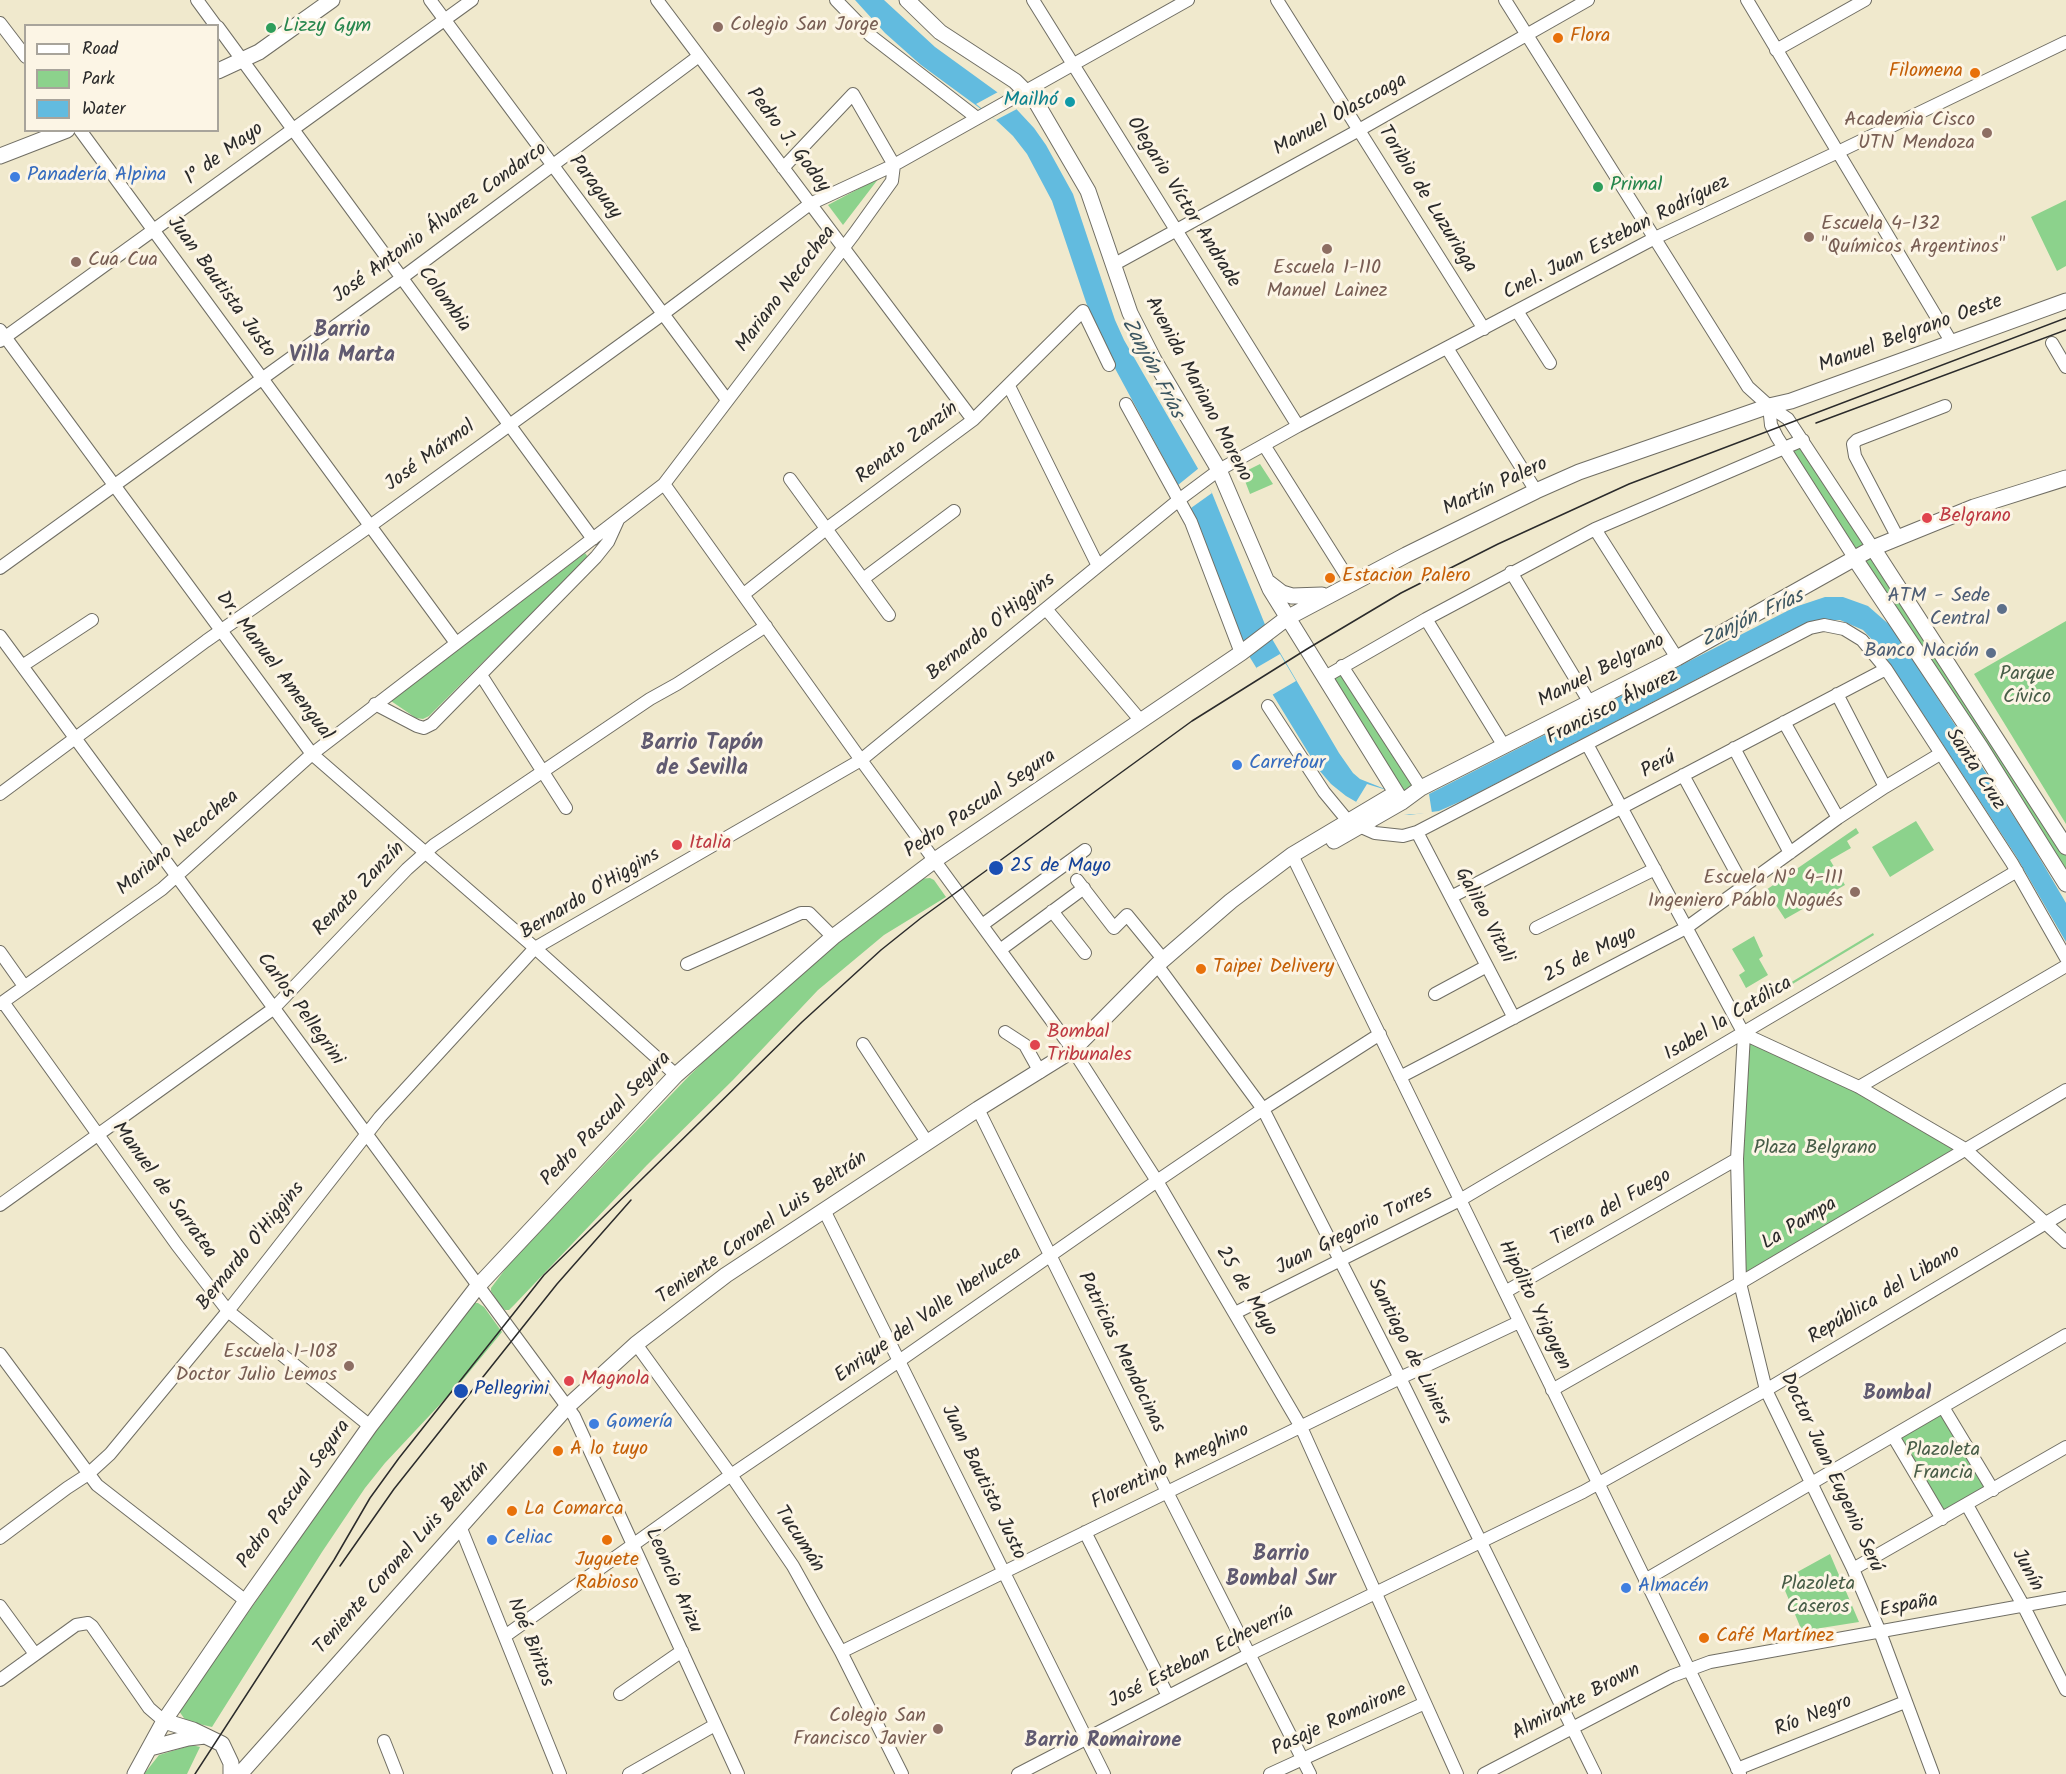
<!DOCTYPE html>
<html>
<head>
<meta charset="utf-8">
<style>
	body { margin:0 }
	#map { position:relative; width:2066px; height:1774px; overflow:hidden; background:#f0e9cd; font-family:Kalam,sans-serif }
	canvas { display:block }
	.legend { position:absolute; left:24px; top:24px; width:195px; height:108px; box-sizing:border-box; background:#fcf5e5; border:2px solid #a8a49b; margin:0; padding:8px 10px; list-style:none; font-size:18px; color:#2b2b2b }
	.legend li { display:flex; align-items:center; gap:12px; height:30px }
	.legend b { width:30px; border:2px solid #a8a49b }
</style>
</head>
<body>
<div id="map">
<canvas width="2066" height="1774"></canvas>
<ul class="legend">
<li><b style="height:8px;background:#fff"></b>Road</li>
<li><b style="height:16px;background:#8cd28c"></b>Park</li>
<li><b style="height:16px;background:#62bbdf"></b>Water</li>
</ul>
</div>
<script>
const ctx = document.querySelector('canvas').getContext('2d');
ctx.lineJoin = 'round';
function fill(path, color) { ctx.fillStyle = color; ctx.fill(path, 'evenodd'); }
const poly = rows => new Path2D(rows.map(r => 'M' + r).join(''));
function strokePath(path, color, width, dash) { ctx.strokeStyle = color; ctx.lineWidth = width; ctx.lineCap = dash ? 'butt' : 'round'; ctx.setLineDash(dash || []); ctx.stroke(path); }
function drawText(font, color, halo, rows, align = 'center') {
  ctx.font = font + ' Kalam,sans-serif'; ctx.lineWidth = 6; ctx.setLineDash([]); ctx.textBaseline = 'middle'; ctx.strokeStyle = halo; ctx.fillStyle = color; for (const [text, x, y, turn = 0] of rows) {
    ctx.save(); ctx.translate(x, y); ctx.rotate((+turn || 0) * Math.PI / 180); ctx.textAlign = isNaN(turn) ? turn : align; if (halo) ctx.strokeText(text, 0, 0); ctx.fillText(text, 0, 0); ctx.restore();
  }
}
const green = poly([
	[879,178,843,225,828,205],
	[2066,200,2066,266,2057,271,2031,217],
	[1802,446,2066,852,2066,874,1788,451],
	[1260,464,1273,484,1250,494,1242,473],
	[585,553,588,557,429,716,423,719,416,718,391,701],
	[2066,621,2066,824,1974,674],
	[1342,666,1421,788,1402,802,1325,677],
	[1916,821,1934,850,1890,877,1872,847],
	[1856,828,1859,833,1847,841,1851,848,1830,860,1845,885,1785,919,1766,890],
	[930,878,934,880,946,897,884,935,818,990,733,1080,647,1165,516,1303,509,1310,505,1310,499,1304,491,1291,491,1288,509,1264,690,1075,743,1024,812,962,919,879],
	[1873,933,1874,935,1756,1006,1755,1004],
	[1754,936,1763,956,1759,959,1768,975,1746,988,1739,975,1745,971,1732,949],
	[1747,1038,1858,1089,1960,1149,1743,1279,1739,1162],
	[473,1303,478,1303,484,1307,502,1332,461,1382,385,1463,365,1488,322,1552,212,1727,186,1721,179,1711,388,1413],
	[1943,1407,1993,1490,1942,1519,1893,1436],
	[1830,1554,1859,1622,1802,1631,1781,1581],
	[192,1745,200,1747,187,1774,144,1774,159,1755]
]);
const water = poly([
	[855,0,884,0,935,47,1008,100,1034,128,1046,145,1073,194,1115,320,1124,340,1212,493,1268,632,1339,753,1353,773,1360,779,1390,791,1429,794,1795,607,1825,597,1843,597,1868,606,1892,627,2029,840,2066,903,2066,942,2016,856,1879,647,1863,630,1840,620,1814,621,1791,630,1466,799,1439,811,1409,815,1365,807,1346,796,1331,784,1319,770,1246,651,1196,518,1111,361,1090,314,1052,201,1027,154,1013,136,996,120,921,65,885,33]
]);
const pier = poly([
	[998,92,1017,109,996,120,976,104],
	[1199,468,1212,493,1191,508,1178,485],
	[1280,654,1296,681,1272,695,1256,668],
	[1367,784,1390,791,1429,794,1432,813,1399,815,1365,807,1356,802]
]);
const minor = poly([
	[197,0,216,26],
	[430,0,727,400],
	[657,0,973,420],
	[836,0,871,36,977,118],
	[1033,0,1298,426],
	[1277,0,1484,329],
	[1505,0,1748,387,1769,406,1788,419,1873,548],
	[1747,0,1952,343],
	[0,23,26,57],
	[218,27,593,539],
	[1776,50,1865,0],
	[80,130,456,643],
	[783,168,853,94,894,165],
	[1113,265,1359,130,1588,0],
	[1517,311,1550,363],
	[0,330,312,754,535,948,676,1075],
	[0,341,472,0],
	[2052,343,2066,367],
	[1447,348,1536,491],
	[1009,386,1098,566],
	[1126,404,1191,522,1241,653],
	[1769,406,1771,425,1777,437,1855,559],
	[1264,445,1351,583],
	[790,479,889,615],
	[664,484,861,760,1073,1050,1157,1181,1301,1427,1457,1774],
	[1595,529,1677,658],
	[1898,538,1855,456,1853,444,1857,440,1945,406],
	[0,568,403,277,699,56],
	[1511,572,1590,703],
	[863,579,954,511],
	[744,594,826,529,973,420,1083,311,1109,365],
	[1046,609,1141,721],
	[1426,619,1504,746],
	[0,636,574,1416,738,1774],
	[22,666,92,620],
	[1342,666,1421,788],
	[481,675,566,808],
	[1325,677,1426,619,1595,529,1803,440],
	[1837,694,1885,787],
	[375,704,417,726,424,728,432,724,596,557,608,542,618,520],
	[1268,706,1324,792,1348,821,1375,833,1403,836,1417,832,1810,628,1824,625,1844,629,1862,640,1886,669,2012,863,2066,958],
	[1784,722,1838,818],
	[1587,744,1744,1034],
	[1734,748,1790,853],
	[1683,775,1744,887],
	[0,794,206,641,370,526,663,314,810,204,894,165,1188,0],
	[1417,832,1514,1018],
	[1292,855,1740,1774],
	[1077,880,1114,928,1127,915,1163,959],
	[1451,897,1886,669],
	[1052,911,1085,953],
	[982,925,1085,850],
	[1536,928,1655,869],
	[1000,950,1084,888],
	[0,952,24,986],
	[687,964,801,913,809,913,833,937],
	[1157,965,1263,1109,1400,1378,1595,1774],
	[1435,994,1487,966],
	[3,1002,177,1245,228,1311,370,1426],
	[0,1004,162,889,312,754,664,484,854,234,892,181,894,165],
	[1005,1032,1025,1045,1040,1072],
	[1744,1034,1737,1159,1740,1283,1766,1390,1853,1569,1880,1632,1933,1774],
	[1744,1034,1859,1087,1965,1149,2066,1242],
	[863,1044,927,1142],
	[1400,1077,1686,928,1838,818,1885,787,1940,754],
	[1859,1087,2066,966],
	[978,1109,1167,1492,1310,1774],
	[0,1205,273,1009,407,869,434,845,650,699,677,684,766,626],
	[824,1210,1104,1774],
	[1505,1292,1737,1159],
	[1235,1313,1460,1200,2017,871],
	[636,1344,731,1475,793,1566,841,1652,902,1774],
	[0,1354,97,1485,246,1601],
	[1552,1390,1740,1283,2066,1090],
	[1943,1407,1993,1490],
	[1893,1436,1942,1519],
	[1967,1505,2023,1605,2066,1690],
	[460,1526,560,1774],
	[1085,1532,1168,1696],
	[0,1538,67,1488,87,1475,110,1454,228,1311,380,1117,535,948,861,760,1180,499,1219,470,1298,426,1655,238,1838,152,2066,42],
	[1853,1569,2066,1447],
	[1645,1580,2066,1335],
	[0,1606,35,1654],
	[505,1636,731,1475,899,1361,1157,1181,1263,1109,1380,1034],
	[841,1652,1400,1378,1519,1322],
	[0,1680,76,1625,88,1623,92,1626,149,1708,164,1721],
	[620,1694,682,1651],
	[384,1741,397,1774],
	[1737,1769,1905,1702],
	[629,1774,715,1725],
	[1018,1774,1248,1655,1583,1492,1766,1390,2066,1211],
	[1270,1774,1425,1703],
	[1484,1774,1672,1676,1710,1662,2066,1598]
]);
const major = poly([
	[907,0,940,32,1015,81,1036,102,1088,191,1130,313,1154,360,1219,470,1270,589,1402,802],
	[218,71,259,52,332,0],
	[0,156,67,130],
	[1873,548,2066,847],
	[1855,559,1981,748,2066,884],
	[1269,583,1282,593,1292,596,1322,595],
	[1334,841,1402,802,1421,788,1677,658,1873,548,1974,507,2066,478],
	[164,1721,193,1730,222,1744,231,1763,231,1774],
	[150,1748,188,1738,205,1736],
	[135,1774,164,1721,246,1601,370,1426,478,1286,676,1075,833,937,935,860,1241,653,1287,618,1406,555,1536,491,1579,472,1769,406,1791,401,2066,301],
	[240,1774,567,1407,636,1344,726,1275,978,1109,1073,1050,1157,965,1231,901,1292,855,1396,793]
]);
const tram = poly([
	[1816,423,2066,330],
	[340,1566,394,1489,467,1397,557,1284,631,1200],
	[195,1774,334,1560,370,1498,399,1458,544,1275,802,1022,881,950,921,918,1192,721,1307,649,1401,593,1498,544,1629,484,2066,318]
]);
const markers = [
	[718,27,6,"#8d6e63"],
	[271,28,6,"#2e9e5b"],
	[1558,38,6,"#e8710a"],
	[1975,73,6,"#e8710a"],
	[1070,102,6,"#0f9aa8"],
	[1987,133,6,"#8d6e63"],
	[15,177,6,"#3f7fe0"],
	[1598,187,6,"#2e9e5b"],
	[1809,237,6,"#8d6e63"],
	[1327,249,6,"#8d6e63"],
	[76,262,6,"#8d6e63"],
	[1927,518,6,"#e0444e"],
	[1330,578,6,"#e8710a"],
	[2002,609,6,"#5c6f8a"],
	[1991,653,6,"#5c6f8a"],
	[1237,765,6,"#3f7fe0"],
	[677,845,6,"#e0444e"],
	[996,868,8,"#1a4fb4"],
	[1855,892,6,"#8d6e63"],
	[1201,969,6,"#e8710a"],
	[1035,1045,6,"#e0444e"],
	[349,1366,6,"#8d6e63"],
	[569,1381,6,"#e0444e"],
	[461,1391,8,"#1a4fb4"],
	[594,1424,6,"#3f7fe0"],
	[558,1451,6,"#e8710a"],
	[512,1511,6,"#e8710a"],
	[492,1540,6,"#3f7fe0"],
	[607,1540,6,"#e8710a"],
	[1626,1588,6,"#3f7fe0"],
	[1704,1638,6,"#e8710a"],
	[938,1729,6,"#8d6e63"]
];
const educationNames = [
	["Colegio San Jorge",730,27,"left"],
	["Academia Cisco",1975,122],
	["UTN Mendoza",1975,145],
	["Escuela 4-132",1821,226,"left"],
	["\"Químicos Argentinos\"",1821,249,"left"],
	["Cua Cua",88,262,"left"],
	["Escuela 1-110",1327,270,"center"],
	["Manuel Lainez",1327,293,"center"],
	["Escuela Nº 4-111",1843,880],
	["Ingeniero Pablo Nogués",1843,903],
	["Escuela 1-108",337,1354],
	["Doctor Julio Lemos",337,1377],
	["Colegio San",926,1718],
	["Francisco Javier",926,1741]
];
const leisureNames = [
	["Lizzy Gym",283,28],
	["Primal",1610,187]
];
const foodNames = [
	["Flora",1570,38],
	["Filomena",1963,73,"right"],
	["Estacion Palero",1342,578],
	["Taipei Delivery",1213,969],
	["A lo tuyo",570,1451],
	["La Comarca",524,1511],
	["Juguete",607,1562,"center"],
	["Rabioso",607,1585,"center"],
	["Café Martínez",1716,1638]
];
const cultureNames = [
	["Mailhó",1058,102]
];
const streetNames = [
	["Manuel Olascoaga",1341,116,-29],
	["Pedro J. Godoy",787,141,53],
	["1° de Mayo",225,155,-36],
	["Paraguay",594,188,53],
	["Toribio de Luzuriaga",1426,200,58],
	["Olegario Víctor Andrade",1182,203,58],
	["José Antonio Álvarez Condarco",441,224,-36],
	["Cnel. Juan Esteban Rodríguez",1617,239,-27],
	["Juan Bautista Justo",220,288,54],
	["Mariano Necochea",787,290,-53],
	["Colombia",443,300,54],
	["Manuel Belgrano Oeste",1911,335,-20],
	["Avenida Mariano Moreno",1197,390,62],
	["Renato Zanzín",908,444,-37],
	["José Mármol",431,457,-36],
	["Martín Palero",1496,488,-25],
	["Bernardo O'Higgins",992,628,-39],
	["Dr. Manuel Amengual",273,667,53],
	["Manuel Belgrano",1602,672,-27],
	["Francisco Álvarez",1613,708,-27],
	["Perú",1659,766,-28],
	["Santa Cruz",1974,770,57],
	["Pedro Pascual Segura",981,805,-34],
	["Mariano Necochea",179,844,-40],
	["Renato Zanzín",360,890,-46],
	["Bernardo O'Higgins",591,895,-31],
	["Galileo Vitali",1483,916,62],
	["25 de Mayo",1591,956,-27],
	["Carlos Pellegrini",299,1010,54],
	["Isabel la Católica",1729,1020,-31],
	["Pedro Pascual Segura",607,1120,-46],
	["Manuel de Sarratea",163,1191,54],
	["Tierra del Fuego",1612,1209,-30],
	["La Pampa",1800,1225,-31],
	["Teniente Coronel Luis Beltrán",763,1229,-35],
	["Juan Gregorio Torres",1355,1232,-27],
	["Bernardo O'Higgins",252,1247,-51],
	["25 de Mayo",1245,1292,59],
	["República del Libano",1885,1296,-31],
	["Hipólito Yrigoyen",1533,1306,64],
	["Enrique del Valle Iberlucea",929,1316,-35],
	["Santiago de Liniers",1408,1352,63],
	["Patricias Mendocinas",1120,1353,64],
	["Florentino Ameghino",1171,1468,-26],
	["Doctor Juan Eugenio Serú",1830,1473,65],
	["Juan Bautista Justo",982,1483,64],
	["Pedro Pascual Segura",295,1495,-54],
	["Tucumán",798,1540,57],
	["Teniente Coronel Luis Beltrán",403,1559,-48],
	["Junín",2026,1571,61],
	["Leoncio Arizu",672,1581,66],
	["España",1909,1607,-11],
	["Noé Biritos",529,1643,68],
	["José Esteban Echeverría",1202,1658,-27],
	["Almirante Brown",1577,1703,-28],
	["Río Negro",1814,1717,-22],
	["Pasaje Romairone",1340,1721,-25]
];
const shopNames = [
	["Panadería Alpina",27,177],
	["Carrefour",1249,765],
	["Gomería",606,1424],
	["Celiac",504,1540],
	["Almacén",1638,1588]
];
const healthNames = [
	["Belgrano",1939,518],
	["Italia",689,845],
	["Bombal",1047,1034],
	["Tribunales",1047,1057],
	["Magnola",581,1381]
];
const serviceNames = [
	["ATM - Sede",1990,598],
	["Central",1990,621],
	["Banco Nación",1979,653]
];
const parkNames = [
	["Parque",2027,676],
	["Cívico",2027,699],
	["Plaza Belgrano",1815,1150],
	["Plazoleta",1943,1452],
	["Francia",1943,1475],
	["Plazoleta",1818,1586],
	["Caseros",1818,1609]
];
const transitNames = [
	["25 de Mayo",1010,868],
	["Pellegrini",474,1391]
];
const waterNames = [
	["Zanjón Frías",1151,369,62],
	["Zanjón Frías",1753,620,-25]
];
const neighbourhoodNames = [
	["Bombal",1897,1395],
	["Barrio Romairone",1103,1742]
];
const quarterNames = [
	["Barrio",342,332],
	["Villa Marta",342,357],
	["Barrio Tapón",702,745],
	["de Sevilla",702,770],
	["Barrio",1281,1556],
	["Bombal Sur",1281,1581]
];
fill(green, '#8cd28c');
fill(water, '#62bbdf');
fill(pier, '#f0e9cd');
strokePath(minor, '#706e64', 14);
strokePath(major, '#706e64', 17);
strokePath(minor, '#fff', 12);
strokePath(major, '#fff', 15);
strokePath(tram, '#2b2b2b', 1.5);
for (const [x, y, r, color] of markers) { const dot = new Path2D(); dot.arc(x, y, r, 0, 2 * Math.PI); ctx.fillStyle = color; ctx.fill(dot); strokePath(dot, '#fcf5e5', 2); }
drawText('20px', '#785e54', '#fcf5e5', educationNames, 'right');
drawText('20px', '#27864d', '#fcf5e5', leisureNames, 'left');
drawText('20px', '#c56008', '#fcf5e5', foodNames, 'left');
drawText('20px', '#0d838f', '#fcf5e5', cultureNames, 'right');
drawText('20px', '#2b2b2b', '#fcf5e5', streetNames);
drawText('20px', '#366cbe', '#fcf5e5', shopNames, 'left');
drawText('20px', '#be3a42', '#fcf5e5', healthNames, 'left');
drawText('20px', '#4e5e75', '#fcf5e5', serviceNames, 'right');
drawText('20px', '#485d48', '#fcf5e5', parkNames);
drawText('20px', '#164399', '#fcf5e5', transitNames, 'left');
drawText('italic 21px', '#3c5661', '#fcf5e5', waterNames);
drawText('bold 21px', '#605a70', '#fcf5e5', neighbourhoodNames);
drawText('bold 22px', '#605a70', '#fcf5e5', quarterNames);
</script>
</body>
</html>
